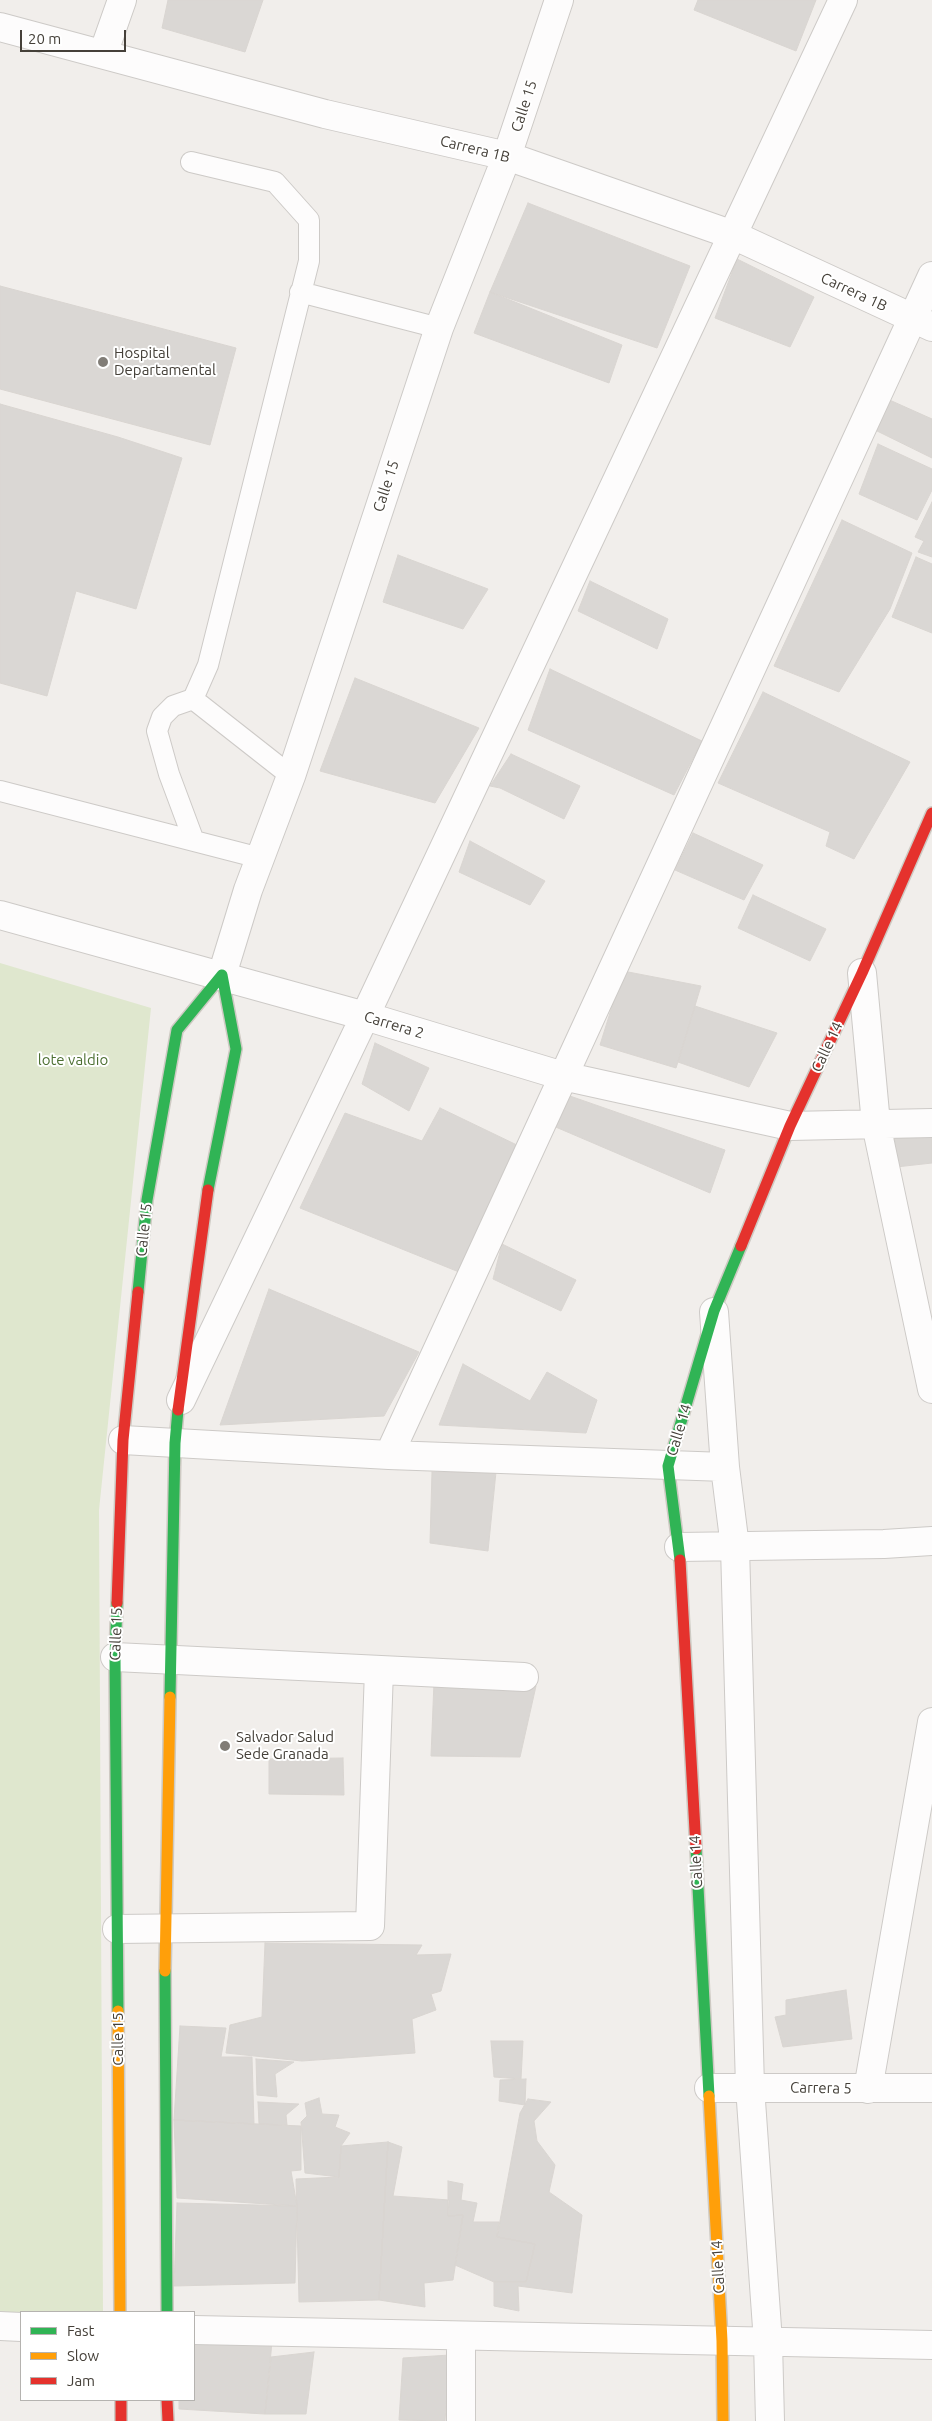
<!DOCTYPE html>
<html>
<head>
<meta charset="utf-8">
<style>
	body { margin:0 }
	#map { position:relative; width:932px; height:2421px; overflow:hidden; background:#f1eeeb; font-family:Ubuntu,sans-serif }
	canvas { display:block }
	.legend { position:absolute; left:20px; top:2311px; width:175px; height:90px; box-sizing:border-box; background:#fff; border:1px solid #b5b3b0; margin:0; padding:6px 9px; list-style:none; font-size:15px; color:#454039 }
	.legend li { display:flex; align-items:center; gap:10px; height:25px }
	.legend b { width:25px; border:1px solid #b5b3b0 }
	.scale { position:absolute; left:20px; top:30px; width:106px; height:22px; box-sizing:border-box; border:2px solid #454039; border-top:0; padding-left:6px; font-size:15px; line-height:18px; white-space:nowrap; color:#454039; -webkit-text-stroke:4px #fff; paint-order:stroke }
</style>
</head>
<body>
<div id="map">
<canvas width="932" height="2421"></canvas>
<ul class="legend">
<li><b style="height:6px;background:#30b455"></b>Fast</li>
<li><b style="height:6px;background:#ff9f0a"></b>Slow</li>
<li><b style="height:6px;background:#e5322d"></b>Jam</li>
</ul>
<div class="scale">20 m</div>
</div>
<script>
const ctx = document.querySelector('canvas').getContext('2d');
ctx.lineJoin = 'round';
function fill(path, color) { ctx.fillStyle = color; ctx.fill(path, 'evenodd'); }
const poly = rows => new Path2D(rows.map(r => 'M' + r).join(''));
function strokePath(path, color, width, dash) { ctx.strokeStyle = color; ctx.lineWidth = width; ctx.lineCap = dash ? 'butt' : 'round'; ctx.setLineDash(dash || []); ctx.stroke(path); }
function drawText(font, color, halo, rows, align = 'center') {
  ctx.font = font + ' Ubuntu,sans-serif'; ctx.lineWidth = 4; ctx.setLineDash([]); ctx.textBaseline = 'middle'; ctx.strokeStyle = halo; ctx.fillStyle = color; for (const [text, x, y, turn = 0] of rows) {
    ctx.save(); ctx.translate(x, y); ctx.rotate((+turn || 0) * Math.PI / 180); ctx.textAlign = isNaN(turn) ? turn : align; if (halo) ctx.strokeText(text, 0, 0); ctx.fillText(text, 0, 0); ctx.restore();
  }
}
const green = poly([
	[0,963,151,1008,99,1510,103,2312,0,2314]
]);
const building = poly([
	[168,0,263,0,245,52,162,28,168,0],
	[698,0,816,0,796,51,694,10,698,0],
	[528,203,690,266,657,348,490,292,528,203],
	[737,259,814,297,790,347,715,318,737,259],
	[0,286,236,348,210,445,0,389,0,286],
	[490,292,622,345,609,383,474,333,490,292],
	[885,398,932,419,932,458,871,428,885,398],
	[0,404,118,437,182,458,136,609,76,591,47,696,0,683,0,404],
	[878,444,932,469,932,490,917,520,859,494,878,444],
	[932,502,932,557,918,552,924,541,915,537,932,502],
	[842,520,912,553,890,609,839,692,774,666,842,520],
	[398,555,488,589,463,629,383,602,398,555],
	[916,557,932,564,932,633,892,617,916,557],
	[590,581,668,619,657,649,578,611,590,581],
	[550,669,702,741,674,795,528,730,550,669],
	[355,678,479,728,435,803,320,771,355,678],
	[763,692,910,762,854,859,826,846,830,832,718,783,763,692],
	[511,754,580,786,564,819,500,788,490,786,511,754],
	[693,833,763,865,744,900,675,870,693,833],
	[470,841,545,881,530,905,459,872,470,841],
	[753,895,826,929,810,961,738,928,753,895],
	[623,971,701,986,676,1068,600,1045,623,971],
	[695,1006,777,1033,749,1087,678,1062,695,1006],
	[375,1043,429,1068,409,1111,362,1084,375,1043],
	[567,1095,725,1150,710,1193,551,1125,567,1095],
	[440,1108,519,1146,459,1272,300,1208,345,1113,422,1141,440,1108],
	[932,1130,932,1163,896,1167,894,1131,932,1130],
	[502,1244,576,1280,561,1311,493,1279,502,1244],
	[269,1289,419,1352,384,1416,220,1425,269,1289],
	[463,1364,530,1401,547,1372,597,1400,586,1433,439,1425,463,1364],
	[432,1472,496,1472,488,1551,430,1543,432,1472],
	[434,1682,536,1686,520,1757,431,1756,434,1682],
	[343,1758,344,1795,269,1794,269,1759,343,1758],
	[265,1943,422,1945,416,1955,451,1954,441,1991,431,1994,436,2010,412,2019,415,2053,302,2061,226,2053,230,2025,262,2017,265,1943],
	[846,1990,852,2039,783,2047,775,2017,786,2015,786,2000,846,1990],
	[180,2026,226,2028,221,2057,252,2057,254,2124,174,2120,180,2026],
	[491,2041,523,2041,521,2079,494,2077,491,2041],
	[256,2059,294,2062,275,2074,277,2097,257,2095,256,2059],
	[526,2079,525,2105,499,2101,500,2080,526,2079],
	[319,2098,322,2114,339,2115,335,2127,350,2133,341,2146,339,2177,305,2173,301,2122,307,2116,305,2103,319,2098],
	[528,2099,551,2102,534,2121,537,2141,555,2165,549,2192,582,2215,572,2293,518,2286,519,2311,494,2306,494,2282,526,2282,535,2244,497,2237,520,2113,528,2099],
	[258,2102,299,2104,286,2115,287,2125,259,2124,258,2102],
	[174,2120,301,2126,301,2170,291,2171,297,2206,177,2198,174,2120],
	[388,2142,379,2300,299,2302,296,2179,339,2177,341,2146,388,2142],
	[388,2142,402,2147,393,2196,449,2200,448,2216,463,2215,453,2280,424,2283,425,2307,379,2300,388,2142],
	[448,2181,463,2184,461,2200,477,2203,473,2222,499,2222,497,2237,535,2244,526,2282,494,2282,455,2265,463,2215,448,2216,448,2181],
	[177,2203,297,2206,295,2283,174,2286,177,2203],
	[272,2342,265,2414,179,2409,179,2400,194,2400,194,2343,272,2342],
	[314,2352,306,2414,265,2414,271,2357,314,2352],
	[450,2355,445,2421,399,2420,403,2358,450,2355]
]);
const lane = poly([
	[191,162,275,182,309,220,309,261,208,665,193,699,173,706,162,717,157,731,169,774,194,841],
	[300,292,439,328],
	[193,699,291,776],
	[0,791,260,858]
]);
const street = poly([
	[0,27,325,114,507,156,733,235,932,327],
	[103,54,122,0],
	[0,915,365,1016,563,1076,790,1126,932,1123],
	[862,973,876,1124,932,1389],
	[222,975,248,890,291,776,439,328,507,156,559,0],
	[714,1312,725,1467,735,1547,750,2087,768,2342,770,2421],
	[181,1400,365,1016,843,0],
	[123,1440,389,1455,725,1467],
	[389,1455,932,276],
	[679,1547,884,1544,932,1541],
	[115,1657,524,1677],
	[117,1929,370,1926,379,1670],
	[709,2088,932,2088],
	[868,2089,932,1722],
	[0,2326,21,2327],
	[194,2330,932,2345],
	[461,2336,461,2421]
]);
const fast = poly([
	[208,1190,236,1049,222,975],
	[138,1292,147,1200,177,1030,222,975],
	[680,1560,668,1466,714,1311,741,1246],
	[117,1603,115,1657,118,2011],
	[170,1697,175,1443,178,1410],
	[696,1849,709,2096],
	[165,1971,167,2312]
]);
const slow = poly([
	[165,1971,170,1697],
	[118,2011,120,2312],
	[709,2096,722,2341,723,2421]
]);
const jam = poly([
	[741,1246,790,1126,862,973,932,813],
	[178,1410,208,1190],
	[680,1560,696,1849],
	[117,1603,123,1440,138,1292],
	[121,2400,121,2421],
	[167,2400,168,2421]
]);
const markers = [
	[103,362,6,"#817d77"],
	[225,1746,6,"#817d77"]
];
const streetNames = [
	["Calle 15",524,106,-72],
	["Carrera 1B",475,149,14],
	["Carrera 1B",854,292,25],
	["Calle 15",386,486,-72],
	["Carrera 2",394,1025,17],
	["Calle 14",827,1047,-65],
	["Calle 15",144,1230,-84],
	["Calle 14",679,1430,-73],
	["Calle 15",116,1634,-88],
	["Calle 14",696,1862,-93],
	["Calle 15",118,2039,-90],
	["Carrera 5",821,2088,1],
	["Calle 14",718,2267,-93]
];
const poiNames = [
	["Hospital",114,353],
	["Departamental",114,370],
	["Salvador Salud",236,1737],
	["Sede Granada",236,1754]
];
const parkNames = [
	["lote valdio",73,1060]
];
fill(green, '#dfe7ce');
fill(building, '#dad7d4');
strokePath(building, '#d9d5d1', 1);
strokePath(lane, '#cdcac7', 22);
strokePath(street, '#cdcac7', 30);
strokePath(fast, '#cecac3', 14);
strokePath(slow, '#cecac3', 14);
strokePath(jam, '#cecac3', 14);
strokePath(lane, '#fdfcfc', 20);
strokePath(street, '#fdfcfc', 28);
strokePath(fast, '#30b455', 11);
strokePath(slow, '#ff9f0a', 11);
strokePath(jam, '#e5322d', 11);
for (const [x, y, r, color] of markers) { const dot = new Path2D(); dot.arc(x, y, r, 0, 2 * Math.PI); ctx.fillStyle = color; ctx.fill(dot); strokePath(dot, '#fff', 2); }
drawText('15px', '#454039', '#fff', streetNames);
drawText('15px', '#454039', '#fff', poiNames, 'left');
drawText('15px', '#4d7033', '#fff', parkNames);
</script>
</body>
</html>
